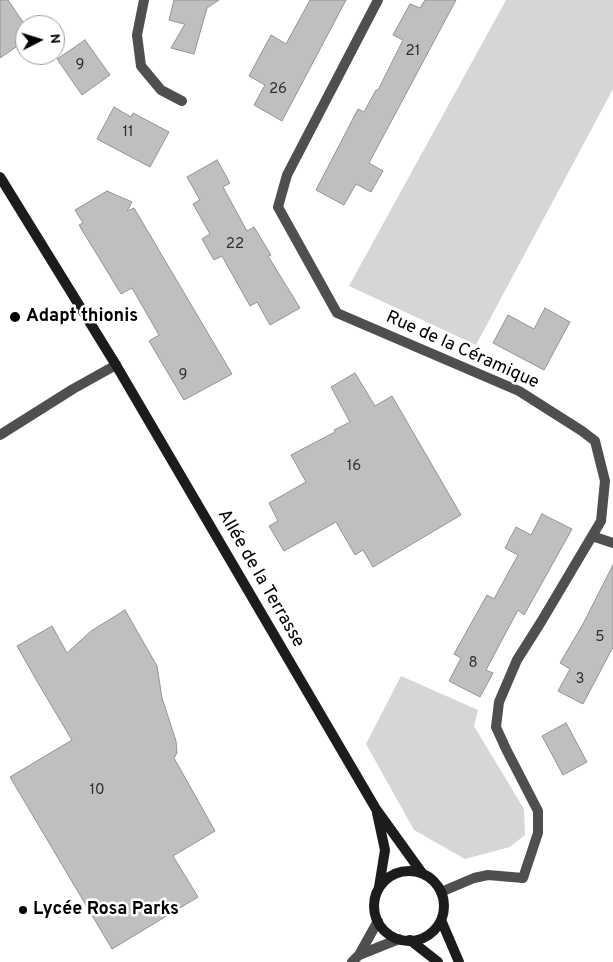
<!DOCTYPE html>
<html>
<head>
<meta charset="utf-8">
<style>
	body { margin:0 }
	#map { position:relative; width:613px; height:962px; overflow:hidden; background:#fff; font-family:Overpass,sans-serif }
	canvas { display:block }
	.north { position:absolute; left:15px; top:15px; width:50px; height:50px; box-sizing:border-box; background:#fff; border:1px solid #999; border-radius:50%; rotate:85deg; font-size:14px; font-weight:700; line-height:20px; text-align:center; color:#000 }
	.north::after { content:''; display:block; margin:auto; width:18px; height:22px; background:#000; clip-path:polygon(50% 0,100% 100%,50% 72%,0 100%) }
</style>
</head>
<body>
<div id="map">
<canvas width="613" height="962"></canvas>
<div class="north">N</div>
</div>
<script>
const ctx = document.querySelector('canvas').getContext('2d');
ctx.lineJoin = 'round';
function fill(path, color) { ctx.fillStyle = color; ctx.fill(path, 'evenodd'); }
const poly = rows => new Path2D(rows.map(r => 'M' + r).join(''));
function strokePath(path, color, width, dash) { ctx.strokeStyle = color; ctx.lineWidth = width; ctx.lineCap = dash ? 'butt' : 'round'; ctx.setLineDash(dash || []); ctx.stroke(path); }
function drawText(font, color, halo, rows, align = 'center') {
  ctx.font = font + ' Overpass,sans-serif'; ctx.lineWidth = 5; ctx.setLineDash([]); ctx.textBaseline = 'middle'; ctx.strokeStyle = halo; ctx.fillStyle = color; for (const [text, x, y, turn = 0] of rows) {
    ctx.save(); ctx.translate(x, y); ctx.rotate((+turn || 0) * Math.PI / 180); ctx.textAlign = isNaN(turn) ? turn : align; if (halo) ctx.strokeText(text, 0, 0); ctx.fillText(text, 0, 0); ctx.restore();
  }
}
const green = poly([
	[506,0,613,0,613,89,476,345,349,286],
	[401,676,478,710,474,726,524,809,525,835,510,847,465,859,414,830,366,744]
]);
const building = poly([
	[0,0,8,0,25,25,25,41,0,58,0,0],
	[174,0,219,0,207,8,194,54,171,48,185,24,184,24,169,20,174,0],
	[310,0,346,0,282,121,254,105,265,85,249,76,271,35,286,44,310,0],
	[425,0,456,0,369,163,383,171,371,192,356,184,344,205,316,190,358,109,364,112,376,90,378,90,403,40,393,35,410,4,420,8,425,0],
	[85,40,110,75,82,95,57,59,85,40],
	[114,107,131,117,133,113,169,132,150,167,97,139,114,107],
	[217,160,230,183,223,187,247,231,254,227,271,255,268,256,300,308,270,325,257,302,250,306,222,256,214,260,202,239,210,234,193,204,200,200,187,177,217,160],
	[107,191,132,202,127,211,134,208,232,374,184,400,149,341,159,335,132,288,121,294,79,225,83,223,75,210,107,191],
	[545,308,570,322,544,370,493,343,508,315,534,329,545,308],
	[355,373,375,406,392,396,461,515,373,567,363,550,355,555,336,522,284,551,269,526,278,521,269,503,306,482,291,455,335,432,334,430,350,422,331,387,355,373],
	[542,514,572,529,524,615,518,610,486,670,493,673,480,697,449,681,461,658,454,654,487,595,494,599,518,555,505,548,516,527,531,535,542,514],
	[613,565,613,647,583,704,558,691,570,669,560,663,583,624,613,565],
	[125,610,157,666,162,698,176,741,177,753,174,758,215,831,173,856,198,897,112,949,10,777,72,740,38,683,17,646,52,626,67,653,91,631,125,610],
	[566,723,587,762,563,775,542,736,566,723]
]);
const street = poly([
	[144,0,137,35,141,66,161,90,182,101],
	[378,0,287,175,278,207,337,313,519,391,582,431,595,441,605,481,601,521,541,622,517,660,499,702,496,727,506,749,538,811,538,833,523,878,488,875,474,878,441,892],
	[0,435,73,389,116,365],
	[592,536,613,543],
	[359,955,399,939],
	[352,962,359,955,378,921]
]);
const secondary = poly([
	[0,177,116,365,376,809,422,873],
	[377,813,385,850,379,887],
	'374 906a35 35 0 1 1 70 0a35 35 0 1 1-70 0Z',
	[441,920,459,962],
	[410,940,438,962]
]);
const markers = [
	[15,317,6,"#000"],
	[23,910,5,"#000"]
];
const numberNames = [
	["21",413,52],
	["9",80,66],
	["26",278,90],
	["11",128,133],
	["22",235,245],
	["9",183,376],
	["16",354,467],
	["5",600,638],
	["8",473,664],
	["3",580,680],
	["10",97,791]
];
const poiNames = [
	["Adapt thionis",26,317],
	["Lycée Rosa Parks",33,910]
];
const streetNames = [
	["Rue de la Céramique",462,351,24],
	["Allée de la Terrasse",260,579,60]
];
fill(green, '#d6d6d6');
fill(building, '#bfbfbf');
strokePath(building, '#939393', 1);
strokePath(street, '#4f4f4f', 10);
strokePath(secondary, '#1c1c1c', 10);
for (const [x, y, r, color] of markers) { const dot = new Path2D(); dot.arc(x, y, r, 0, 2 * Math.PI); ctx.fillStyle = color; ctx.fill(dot); strokePath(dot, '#fff', 2); }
drawText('15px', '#303030', null, numberNames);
drawText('bold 18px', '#000', '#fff', poiNames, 'left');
drawText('18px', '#000', '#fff', streetNames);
</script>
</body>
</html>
